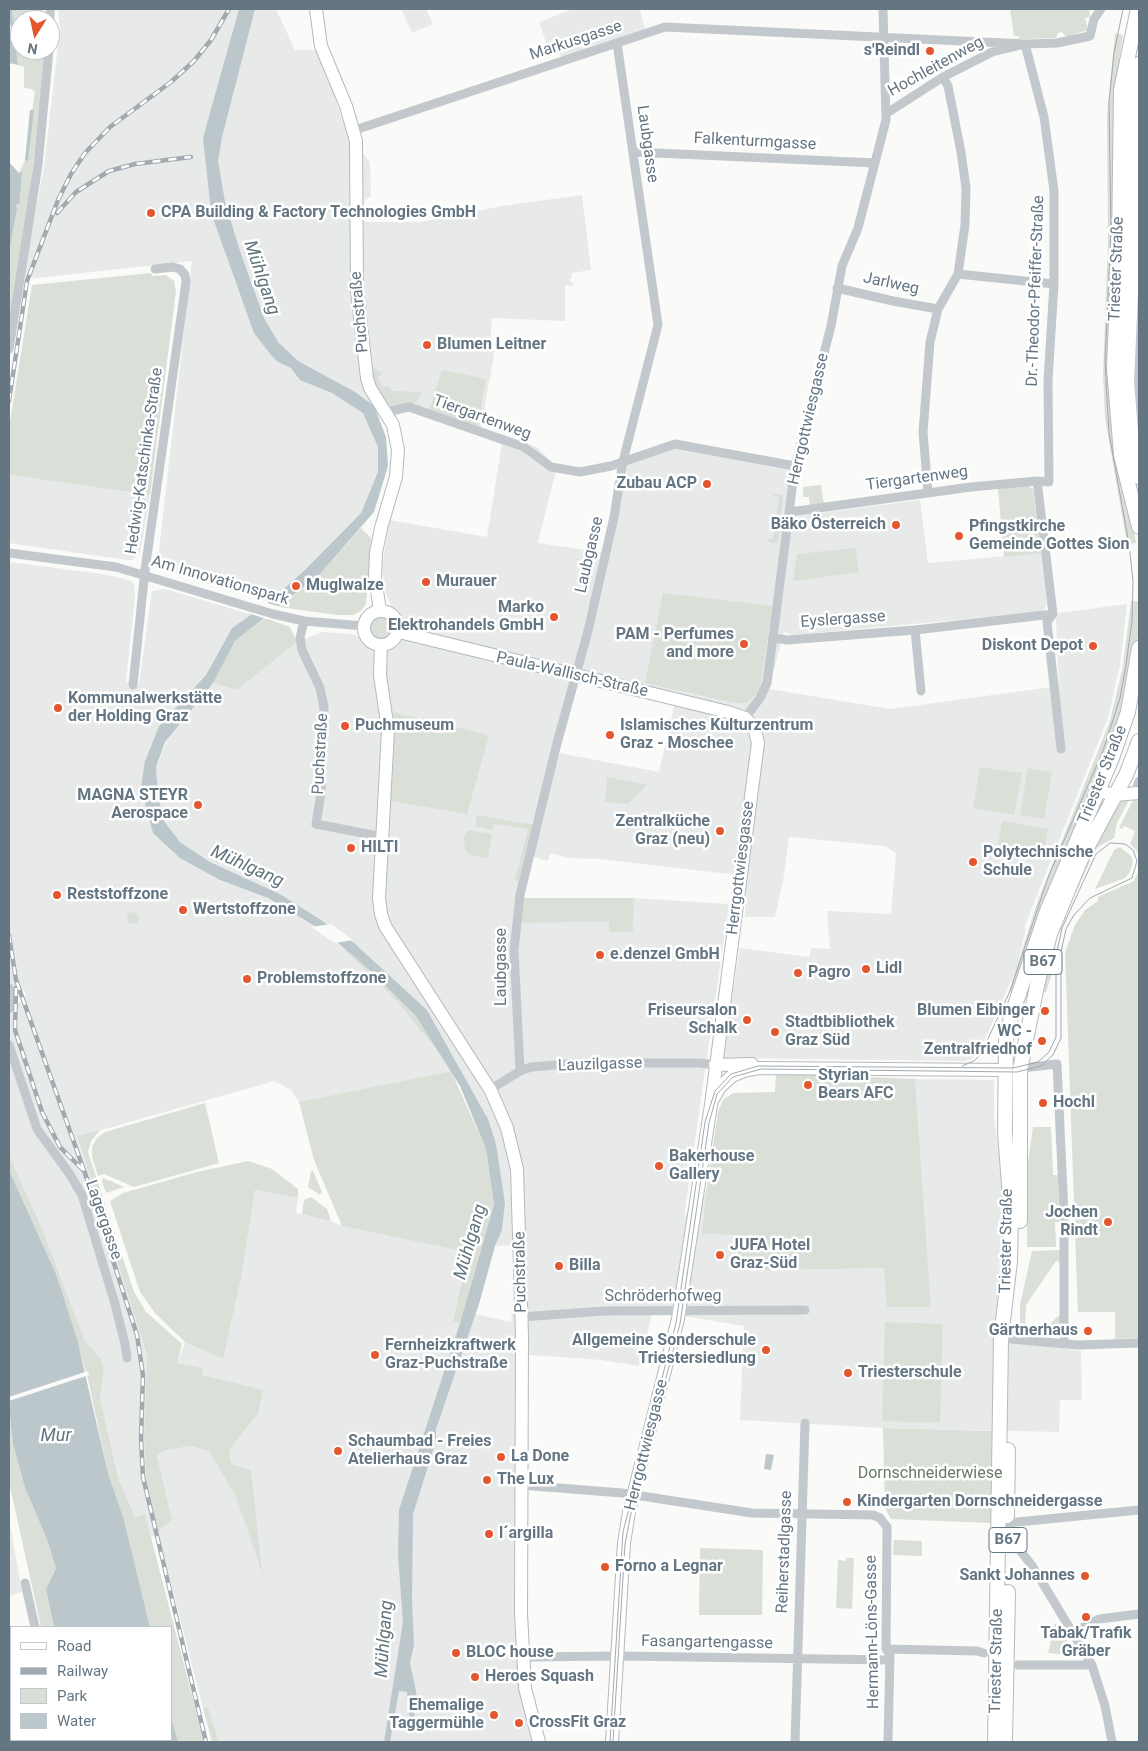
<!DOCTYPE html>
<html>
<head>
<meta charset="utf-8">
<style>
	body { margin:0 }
	#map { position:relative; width:1148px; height:1751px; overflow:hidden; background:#fafaf8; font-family:Roboto,sans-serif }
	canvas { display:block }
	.frame { position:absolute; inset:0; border:10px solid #657683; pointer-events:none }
	.legend { position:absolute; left:10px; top:1626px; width:162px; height:115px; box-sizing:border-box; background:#fff; border:1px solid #c1c8cd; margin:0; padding:6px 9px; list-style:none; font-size:15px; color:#657683 }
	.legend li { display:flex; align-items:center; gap:10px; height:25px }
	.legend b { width:25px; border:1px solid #c1c8cd }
	.north { position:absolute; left:10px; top:10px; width:50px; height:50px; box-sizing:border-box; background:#fff; border:1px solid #c1c8cd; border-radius:50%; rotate:190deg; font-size:14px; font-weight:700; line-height:20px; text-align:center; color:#657683 }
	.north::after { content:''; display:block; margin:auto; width:18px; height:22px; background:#e4572e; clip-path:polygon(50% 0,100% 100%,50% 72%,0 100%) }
</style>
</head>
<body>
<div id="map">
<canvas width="1148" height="1751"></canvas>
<div class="frame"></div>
<ul class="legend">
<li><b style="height:6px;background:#fff"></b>Road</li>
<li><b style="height:6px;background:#a2aab0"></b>Railway</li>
<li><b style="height:14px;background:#dadfd7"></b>Park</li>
<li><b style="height:14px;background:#bbc7cb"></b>Water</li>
</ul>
<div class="north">N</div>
</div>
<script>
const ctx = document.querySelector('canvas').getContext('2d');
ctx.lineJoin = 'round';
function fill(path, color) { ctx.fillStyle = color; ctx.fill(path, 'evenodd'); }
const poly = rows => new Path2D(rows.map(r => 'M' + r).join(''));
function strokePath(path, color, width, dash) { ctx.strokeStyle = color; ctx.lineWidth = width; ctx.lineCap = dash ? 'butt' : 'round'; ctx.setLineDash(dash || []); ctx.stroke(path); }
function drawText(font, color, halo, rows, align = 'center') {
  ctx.font = font + ' Roboto,sans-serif'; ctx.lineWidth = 5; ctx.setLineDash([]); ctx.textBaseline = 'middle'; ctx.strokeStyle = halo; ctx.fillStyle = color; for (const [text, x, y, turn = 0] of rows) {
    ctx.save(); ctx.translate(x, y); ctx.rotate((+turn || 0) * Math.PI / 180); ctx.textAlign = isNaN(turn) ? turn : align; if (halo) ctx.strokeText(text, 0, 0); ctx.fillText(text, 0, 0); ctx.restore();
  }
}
const built = poly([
	[58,9,276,9,295,50,318,50,348,136,370,162,371,196,364,201,364,222,420,222,502,206,582,195,591,270,572,273,570,282,574,283,573,286,565,285,565,321,492,318,490,348,495,349,481,428,537,447,557,467,538,543,606,553,623,461,670,445,795,466,790,511,796,516,920,500,928,563,1041,553,1047,605,1042,612,794,635,784,632,769,689,890,709,1059,686,1056,619,1058,613,1127,604,1120,665,1108,718,1024,928,1026,928,1016,970,979,1052,972,1059,966,1061,724,1058,723,1054,740,948,809,957,812,948,830,949,827,911,891,914,896,853,885,846,789,837,783,882,775,917,745,917,746,876,600,859,568,858,550,853,548,861,526,855,512,923,609,922,633,931,634,898,729,904,684,1217,706,1192,702,1234,736,1235,739,1271,884,1268,931,1307,915,1079,994,1080,994,1117,1004,1197,1003,1294,995,1327,995,1339,1081,1351,1082,1400,1060,1400,1059,1432,883,1428,740,1420,744,1326,653,1311,639,1366,601,1360,529,1355,516,1376,521,1614,539,1742,219,1742,208,1707,203,1708,158,1533,151,1537,145,1514,135,1517,118,1477,100,1398,104,1372,101,1360,85,1341,41,1226,9,1155,9,1015,26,995,24,990,9,995,9,562,103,574,129,580,134,584,135,596,126,682,139,684,152,591,165,589,246,613,253,613,232,628,206,675,159,726,145,761,153,833,220,880,268,898,339,942,416,1016,451,1071,299,1102,291,1090,274,1081,77,1137,147,1355,144,1436,146,1486,155,1527,172,1520,157,1455,166,1450,193,1446,209,1451,236,1497,263,1572,251,1470,232,1464,229,1455,231,1447,258,1414,218,1380,201,1375,202,1368,177,1363,185,1342,223,1358,241,1279,255,1190,298,1198,296,1213,327,1219,342,1226,468,1251,453,1320,460,1323,426,1429,436,1429,475,1314,511,1322,515,1282,514,1245,495,1246,502,1230,505,1203,488,1119,427,1010,353,942,321,920,280,894,210,862,180,842,164,821,158,796,156,767,169,736,213,683,237,690,297,642,322,632,351,634,381,645,390,643,399,632,398,621,386,594,382,569,389,520,487,537,502,443,407,408,387,412,374,406,373,433,378,447,378,473,361,513,308,568,269,602,157,568,192,261,37,278,23,276,44,167,60,28],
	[579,681,675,703,659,772,559,753],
	[393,712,488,735,467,813,395,726],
	[401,9,426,9,433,24,412,33],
	[573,9,640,9,645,29,562,59,557,45,548,48,539,22],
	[9,475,150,495,140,554,132,560,126,560,9,543],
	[9,1518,22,1592,9,1596]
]);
const green = poly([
	[11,9,43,9,45,20,20,20,20,50,46,50,31,183,9,324,9,253,17,209,16,204,19,173,25,160,35,92,32,89,24,88,24,67,18,65],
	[1010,9,1089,9,1090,17,1085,18,1088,30,1066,37,1062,32,1058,33,1056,38,1019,39,1019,36,1014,36],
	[1115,33,1123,35,1117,75,1121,466,1136,543,1127,544,1105,418,1103,374,1108,242,1107,116],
	[151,273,152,276,166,275,174,281,176,291,150,495,9,475,9,428,32,285],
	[372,367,382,373,378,378,383,387,390,386,391,391,422,392,417,401,412,406,391,406,385,402,371,378],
	[442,370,486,379,478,426,429,411],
	[821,485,824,505,810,506,809,497,803,497,803,487],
	[1027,485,1033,489,1041,553,1004,557,998,489],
	[775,494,783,495,778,544,769,542,767,539,773,539,779,497,773,496],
	[361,528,371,538,366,604,361,611,353,615,337,615,280,607,320,574],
	[855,548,859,572,793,581,797,554],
	[663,593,772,606,761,682,757,693,747,703,735,703,645,683],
	[1131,601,1139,601,1138,636,1128,693,1120,719,1015,992,1009,991,1038,900,1110,721,1123,666],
	'369 628a11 11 0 1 1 22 0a11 11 0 1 1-22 0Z',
	[265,618,290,627,297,642,237,690,213,683,235,641],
	[393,712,489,735,467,814,391,801,395,726],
	[980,767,1022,773,1014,815,973,808],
	[1028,768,1052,772,1044,819,1020,815],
	[607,777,647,785,628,804,605,802],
	[1130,798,1117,823,1114,838,1098,847,1093,855,1062,923,1056,941,1054,960,1051,961,1052,974,1046,992,1042,992,1063,909,1112,808,1121,800],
	[1133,800,1139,800,1139,858,1137,851,1130,844,1135,831,1124,826,1122,829,1119,828],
	[477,815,533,825,518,882,515,880,528,829,494,824,493,830,475,826],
	[1002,821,1048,829,1044,852,998,845],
	[468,830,492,834,488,858,470,855,465,850,464,837],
	[1120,847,1131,856,1133,862,1130,872,1125,878,1095,889,1114,850],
	[1139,870,1139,1338,1115,1339,1115,1312,1078,1312,1065,952,1075,925,1085,910,1098,901,1098,897,1134,881],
	[523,898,634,898,633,932,609,932,609,922,519,923],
	'127 918a6 6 0 1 1 12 0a6 6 0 1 1-12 0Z',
	[337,942,365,966,416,1016,445,1060,396,1000],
	[451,1071,486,1149,494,1203,460,1323,453,1321,468,1252,342,1226,314,1160,299,1102],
	[776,1073,915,1079,931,1307,887,1307,884,1268,739,1271,736,1235,702,1234,706,1192,718,1112,723,1100,733,1093,775,1092],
	[205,1103,219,1163,134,1187,104,1174,98,1176,92,1157,92,1147,97,1138,105,1132],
	[1033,1127,1051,1127,1053,1175,1058,1175,1059,1222,1055,1222,1056,1247,1027,1247,1027,1170],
	[100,1130,91,1141,88,1152,134,1292,146,1312,182,1344,177,1363,203,1368,202,1375,263,1390,258,1414,231,1447,229,1455,232,1464,251,1470,263,1575,236,1497,209,1451,192,1446,166,1450,157,1455,172,1520,157,1532,146,1486,144,1436,147,1355,77,1136],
	[9,1155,41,1226,85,1341,101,1359,104,1372,100,1398,118,1477,135,1517,145,1514,204,1742,178,1742,171,1716,171,1627,150,1627,124,1520,108,1473,88,1379,56,1274,9,1170],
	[248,1161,272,1169,298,1189,298,1198,255,1190,241,1279,223,1359,185,1342,155,1313,140,1292,110,1201,123,1193,197,1172],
	[311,1171,313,1171,322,1192,320,1195,308,1187],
	[103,1178,113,1182,124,1187,106,1193,102,1181],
	[311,1197,327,1209,331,1221,302,1214,304,1200],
	[1061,1250,1061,1263,1056,1261,1026,1305,1025,1329,1030,1330,1030,1333,1020,1331,1020,1305,1032,1251],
	[1058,1316,1060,1316,1060,1334,1043,1331],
	[885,1322,943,1324,940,1423,882,1421],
	[9,1407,13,1444,25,1488,46,1537,56,1568,46,1589,54,1627,41,1627,9,1482],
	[883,1428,992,1431,991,1523,891,1519,885,1508],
	[894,1540,922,1541,922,1556,893,1555],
	[700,1548,763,1550,762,1615,699,1615],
	[846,1558,854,1558,852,1609,836,1608,838,1560,846,1561],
	[1055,1623,1078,1656,1048,1653],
	[208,1707,219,1742,212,1742,203,1708],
	[62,1740,102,1740,102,1742,62,1742]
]);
const water = poly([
	[9,9,16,9,16,11,12,10,18,65,9,63,11,25,9,25],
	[239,9,255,9,222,137,218,161,225,202,240,251,264,318,278,342,298,361,355,392,374,406,386,437,388,466,374,512,320,574,235,641,213,683,165,742,156,767,158,796,164,821,180,842,210,862,280,894,321,920,353,942,427,1010,488,1119,496,1144,505,1203,502,1230,495,1246,479,1304,436,1429,436,1441,413,1514,412,1600,414,1645,410,1663,419,1706,413,1707,416,1723,418,1723,420,1728,411,1730,407,1692,399,1691,390,1742,384,1742,403,1622,398,1555,399,1510,460,1323,494,1204,486,1149,460,1086,416,1016,365,966,329,935,268,898,220,880,180,858,153,833,141,788,145,761,159,726,206,675,232,628,269,602,305,570,361,513,378,472,378,447,363,413,332,393,300,380,291,368,278,362,271,355,254,333,214,221,210,202,203,138],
	[30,110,34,110,28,161,25,160],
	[9,162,19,173,22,172,19,204,16,204,17,209,9,253],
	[9,1170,56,1274,77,1339,108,1473,124,1520,150,1627,54,1627,46,1589,56,1568,46,1537,25,1488,13,1444,9,1407],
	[766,1454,774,1455,771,1470,764,1469],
	[171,1716,178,1742,102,1742,102,1740,171,1740]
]);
const pier = poly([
	[267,603,281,607,266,619,251,614],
	[331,924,338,929,353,940,335,943,311,927],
	[88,1371,89,1375,9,1401,9,1397]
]);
const street = poly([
	[50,20,50,9],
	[887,113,943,77,992,52,1025,44,1057,43,1090,36,1094,19,1101,9],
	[1138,127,1139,146],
	[355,130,665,27,1025,44,1044,117,1054,191,1054,284,1048,381,1049,482,1037,481,971,487,790,512],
	[634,152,875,163],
	[1139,269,1134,375,1139,433],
	[958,274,1054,284],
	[837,288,893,301,938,309],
	[9,349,38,165,49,50],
	[387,412,409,407,524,447,551,467,580,472,611,466,675,444,795,466],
	[1037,481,1053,614,1047,622,1061,749],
	[928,493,923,432,930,342,938,309,958,274,965,225,966,188,961,152,948,86,943,77],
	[9,553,116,567,273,614,304,621,364,626],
	[304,621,300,638,302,650,320,688,324,707,321,793,316,824,383,837],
	[915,630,921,691],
	[774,638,787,640,915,630,1053,614],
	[133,685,145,570,186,282,185,275,180,269,173,267,155,269],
	[745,718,760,698,767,683,795,466,831,326,842,266,858,228,886,120,883,9],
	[1135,792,1139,781],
	[9,988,14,1005,9,1009],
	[9,1045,37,1129,69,1173,82,1195,115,1304,125,1344,127,1358],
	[1005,1070,1057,1064,1064,1213,1064,1344],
	[520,1071,514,950,520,895,557,743,588,631,614,517,623,461,658,325,617,43],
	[491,1089,520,1071,531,1067,582,1063,700,1063,715,1065],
	[521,1317,604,1311,805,1310],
	[1011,1339,1078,1345,1139,1343],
	[521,1485,622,1493,752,1513,873,1515,880,1518,887,1527,886,1649,890,1655,888,1742],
	[1007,1523,1139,1510],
	[1008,1535,1033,1567,1092,1665,1105,1706,1112,1742],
	[25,1583,35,1627],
	[1074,1632,1099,1619,1139,1614],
	[886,1649,977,1651,984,1653],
	[523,1657,621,1656,890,1660],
	[1018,1665,1092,1665],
	[56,1742,57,1740],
	[795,1742,805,1423]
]);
const secondary = poly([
	[316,9,321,46,346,106,356,141,357,290,367,378,370,388,393,425,398,450,396,477,381,528,376,553,375,578,380,610],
	'364 628a17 17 0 1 1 34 0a17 17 0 1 1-34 0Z',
	[399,632,728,712,745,718,754,727,758,743,711,1105,678,1319,629,1512,624,1543,612,1742],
	[381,645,380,675,388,730,379,898,381,914,385,926,491,1091,507,1128,517,1169,522,1336,521,1614,525,1688,539,1742],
	[1098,791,1115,795,1139,793],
	[715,1065,752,1064],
	[713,1099,720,1087,732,1076,747,1070,760,1068,1005,1070]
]);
const primary = poly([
	[1138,9,1121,90,1119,247,1114,368,1121,455,1139,527],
	[1139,64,1135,87,1132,125,1132,271,1127,382,1131,431,1139,477],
	[1020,1221,1020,1070,1038,981,1050,934,1081,859,1126,775,1139,741],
	[1007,1516,1008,1450],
	[995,1742,1001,1338,1010,1261,1011,1212,1005,1132,1006,1040,1011,1017,1047,911,1112,758,1128,712,1139,648],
	[1005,1742,1008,1592]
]);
const tram = poly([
	[962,1066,974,1061,981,1054,1010,991,1049,875,1103,751,1120,698,1126,665,1132,621,1133,581,1129,544,1109,433,1105,362,1111,231,1109,102,1114,53,1123,9],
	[610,1742,623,1532,676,1323,705,1122,715,1091,731,1074,758,1066,1013,1068,1038,1062,1049,1052,1056,1037,1056,956,1062,928,1096,854,1110,843,1125,844,1133,850,1137,861,1132,878,1090,898,1074,915,1066,929,1061,952,1061,1038,1053,1055,1041,1066,1017,1072,761,1069,733,1077,717,1094,709,1123,680,1324,631,1513,625,1544,613,1742]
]);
const rail = poly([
	[57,213,76,192,109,171,135,164,191,157],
	[9,401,27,281,58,200,71,174,85,153,110,127,171,82,194,61,211,40,229,9],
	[9,935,16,980,86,1176,137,1335,143,1375,141,1438,143,1477,206,1742],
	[16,988,15,1030,42,1112,60,1147,85,1172]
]);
const markers = [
	[930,51,5,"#e4572e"],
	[151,213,5,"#e4572e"],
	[427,345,5,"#e4572e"],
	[707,484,5,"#e4572e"],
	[896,525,5,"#e4572e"],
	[959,536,5,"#e4572e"],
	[426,582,5,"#e4572e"],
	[296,586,5,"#e4572e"],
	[554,617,5,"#e4572e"],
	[744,644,5,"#e4572e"],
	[1093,646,5,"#e4572e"],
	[58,708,5,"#e4572e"],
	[345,726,5,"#e4572e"],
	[610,735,5,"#e4572e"],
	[198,805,5,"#e4572e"],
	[720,831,5,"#e4572e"],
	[351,848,5,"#e4572e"],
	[973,862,5,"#e4572e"],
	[57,895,5,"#e4572e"],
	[183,910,5,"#e4572e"],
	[600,955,5,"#e4572e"],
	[866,969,5,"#e4572e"],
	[798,973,5,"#e4572e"],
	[247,979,5,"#e4572e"],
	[1045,1011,5,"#e4572e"],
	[747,1020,5,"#e4572e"],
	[775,1032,5,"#e4572e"],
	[1042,1041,5,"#e4572e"],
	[808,1085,5,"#e4572e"],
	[1043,1103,5,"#e4572e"],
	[659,1166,5,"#e4572e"],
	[1108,1222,5,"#e4572e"],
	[720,1255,5,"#e4572e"],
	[559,1266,5,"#e4572e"],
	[1088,1331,5,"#e4572e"],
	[766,1350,5,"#e4572e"],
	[375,1355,5,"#e4572e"],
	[848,1373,5,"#e4572e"],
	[338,1451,5,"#e4572e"],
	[501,1457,5,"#e4572e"],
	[487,1480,5,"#e4572e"],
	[847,1502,5,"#e4572e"],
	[489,1534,5,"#e4572e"],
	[605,1567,5,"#e4572e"],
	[1085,1576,5,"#e4572e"],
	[1086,1617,5,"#e4572e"],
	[456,1653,5,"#e4572e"],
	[475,1677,5,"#e4572e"],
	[494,1715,5,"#e4572e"],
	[519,1723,5,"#e4572e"]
];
const shields = [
	[1043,962,38],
	[1008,1540,38]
];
const shieldNames = [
	["B67",1043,962],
	["B67",1008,1540]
];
const streetNames = [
	["Markusgasse",576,41,-18],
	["Hochleitenweg",936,67,-29],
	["Falkenturmgasse",755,142,3],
	["Laubgasse",647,144,82],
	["Triester Straße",1117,269,-88],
	["Jarlweg",891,284,12],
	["Dr.-Theodor-Pfeiffer-Straße",1036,291,-88],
	["Puchstraße",360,312,-95],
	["Tiergartenweg",482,418,20],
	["Herrgottwiesgasse",809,419,-77],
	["Hedwig-Katschinka-Straße",145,461,-82],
	["Tiergartenweg",917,479,-8],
	["Laubgasse",590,555,-77],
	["Am Innovationspark",220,581,16],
	["Eyslergasse",843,620,-4],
	["Paula-Wallisch-Straße",572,675,13],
	["Puchstraße",321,754,-87],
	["Triester Straße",1103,775,-68],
	["Herrgottwiesgasse",741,868,-83],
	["Laubgasse",502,967,-90],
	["Lauzilgasse",600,1065,-2],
	["Lagergasse",103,1220,71],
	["Triester Straße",1007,1241,-89],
	["Puchstraße",521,1272,-91],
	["Schröderhofweg",663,1297],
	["Herrgottwiesgasse",647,1445,-76],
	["Reiherstadlgasse",785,1552,-88],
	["Hermann-Löns-Gasse",873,1632,-91],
	["Fasangartengasse",707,1643,1],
	["Triester Straße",997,1661,-89]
];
const poiNames = [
	["s'Reindl",920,51,"right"],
	["CPA Building & Factory Technologies GmbH",161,213],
	["Blumen Leitner",437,345],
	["Zubau ACP",697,484,"right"],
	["Bäko Österreich",886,525,"right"],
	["Pfingstkirche",969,527],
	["Gemeinde Gottes Sion",969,545],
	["Murauer",436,582],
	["Muglwalze",306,586],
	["Marko",544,608,"right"],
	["Elektrohandels GmbH",544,626,"right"],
	["PAM - Perfumes",734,635,"right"],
	["and more",734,653,"right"],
	["Diskont Depot",1083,646,"right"],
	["Kommunalwerkstätte",68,699],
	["der Holding Graz",68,717],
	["Puchmuseum",355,726],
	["Islamisches Kulturzentrum",620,726],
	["Graz - Moschee",620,744],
	["MAGNA STEYR",188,796,"right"],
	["Aerospace",188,814,"right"],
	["Zentralküche",710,822,"right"],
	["Graz (neu)",710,840,"right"],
	["HILTI",361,848],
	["Polytechnische",983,853],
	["Schule",983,871],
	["Reststoffzone",67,895],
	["Wertstoffzone",193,910],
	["e.denzel GmbH",610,955],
	["Lidl",876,969],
	["Pagro",808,973],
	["Problemstoffzone",257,979],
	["Friseursalon",737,1011,"right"],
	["Schalk",737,1029,"right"],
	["Blumen Eibinger",1035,1011,"right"],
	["Stadtbibliothek",785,1023],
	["Graz Süd",785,1041],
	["WC -",1032,1032,"right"],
	["Zentralfriedhof",1032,1050,"right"],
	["Styrian",818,1076],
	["Bears AFC",818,1094],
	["Hochl",1053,1103],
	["Bakerhouse",669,1157],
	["Gallery",669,1175],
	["Jochen",1098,1213,"right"],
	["Rindt",1098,1231,"right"],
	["JUFA Hotel",730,1246],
	["Graz-Süd",730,1264],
	["Billa",569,1266],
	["Gärtnerhaus",1078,1331,"right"],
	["Allgemeine Sonderschule",756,1341,"right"],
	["Triestersiedlung",756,1359,"right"],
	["Fernheizkraftwerk",385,1346],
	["Graz-Puchstraße",385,1364],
	["Triesterschule",858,1373],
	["Schaumbad - Freies",348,1442],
	["Atelierhaus Graz",348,1460],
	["La Done",511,1457],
	["The Lux",497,1480],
	["Kindergarten Dornschneidergasse",857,1502],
	["l´argilla",499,1534],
	["Forno a Legnar",615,1567],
	["Sankt Johannes",1075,1576,"right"],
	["Tabak/Trafik",1086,1634,"center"],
	["Gräber",1086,1652,"center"],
	["BLOC house",466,1653],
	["Heroes Squash",485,1677],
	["Ehemalige",484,1706,"right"],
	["Taggermühle",484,1724,"right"],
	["CrossFit Graz",529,1723]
];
const parkNames = [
	["Dornschneiderwiese",930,1474]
];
const waterNames = [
	["Mühlgang",261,278,71],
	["Mühlgang",247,867,24],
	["Mühlgang",471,1242,-74],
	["Mur",56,1436],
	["Mühlgang",385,1639,-86]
];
fill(built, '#e8e9e9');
fill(green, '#dadfd7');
fill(water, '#bbc7cb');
fill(pier, '#fafaf8');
strokePath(secondary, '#b3babf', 14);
strokePath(primary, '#b5babe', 16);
strokePath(street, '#c3c8cc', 9);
strokePath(secondary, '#fff', 12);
strokePath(primary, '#fff', 14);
strokePath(tram, '#a2aab0', 1);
strokePath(rail, '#a2aab0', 4.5);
strokePath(rail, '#fff', 2.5, [8]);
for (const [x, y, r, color] of markers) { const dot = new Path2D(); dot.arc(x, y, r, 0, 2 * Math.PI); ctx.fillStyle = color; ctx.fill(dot); strokePath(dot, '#fff', 2); }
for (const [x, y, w] of shields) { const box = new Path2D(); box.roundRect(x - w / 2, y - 12.5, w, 25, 4); ctx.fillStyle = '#fff'; ctx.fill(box); strokePath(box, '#657683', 1); }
drawText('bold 15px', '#657683', null, shieldNames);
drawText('16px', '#657683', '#fff', streetNames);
drawText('bold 16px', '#657683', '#fff', poiNames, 'left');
drawText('16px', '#687a64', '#fff', parkNames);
drawText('italic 18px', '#60757c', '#fff', waterNames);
</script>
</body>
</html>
